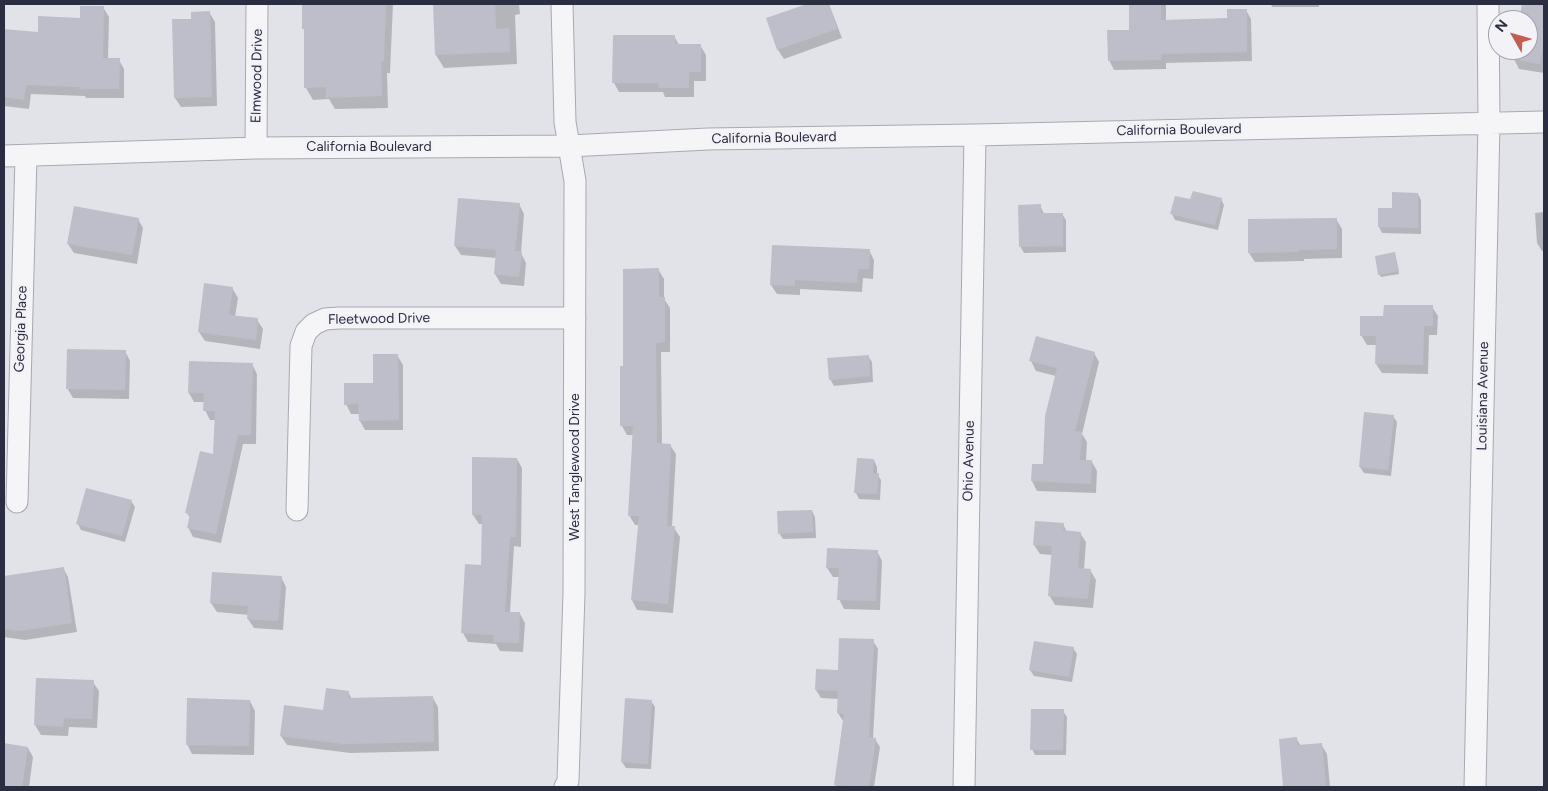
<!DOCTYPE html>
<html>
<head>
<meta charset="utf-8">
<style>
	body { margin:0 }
	#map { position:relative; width:1548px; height:791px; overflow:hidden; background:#e2e3e9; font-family:Figtree,sans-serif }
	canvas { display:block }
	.frame { position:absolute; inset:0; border:5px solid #2b2d40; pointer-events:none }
	.north { position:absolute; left:1488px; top:10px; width:50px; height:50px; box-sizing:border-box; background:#f2f2f7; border:1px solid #a2a3ae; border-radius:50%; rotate:308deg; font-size:14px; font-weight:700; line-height:20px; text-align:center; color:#2b2d40 }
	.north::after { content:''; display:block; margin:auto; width:18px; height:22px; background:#c45e51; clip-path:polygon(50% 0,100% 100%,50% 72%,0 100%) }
</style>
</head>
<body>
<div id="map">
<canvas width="1548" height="791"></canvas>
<div class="frame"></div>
<div class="north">N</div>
</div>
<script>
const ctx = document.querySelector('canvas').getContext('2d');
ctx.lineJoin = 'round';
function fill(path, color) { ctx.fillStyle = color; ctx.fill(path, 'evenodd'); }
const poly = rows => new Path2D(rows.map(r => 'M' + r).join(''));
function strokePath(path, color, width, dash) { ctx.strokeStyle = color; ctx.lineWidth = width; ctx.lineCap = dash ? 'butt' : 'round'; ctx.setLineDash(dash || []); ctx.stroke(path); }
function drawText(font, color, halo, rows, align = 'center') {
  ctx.font = font + ' Figtree,sans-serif'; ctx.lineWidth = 5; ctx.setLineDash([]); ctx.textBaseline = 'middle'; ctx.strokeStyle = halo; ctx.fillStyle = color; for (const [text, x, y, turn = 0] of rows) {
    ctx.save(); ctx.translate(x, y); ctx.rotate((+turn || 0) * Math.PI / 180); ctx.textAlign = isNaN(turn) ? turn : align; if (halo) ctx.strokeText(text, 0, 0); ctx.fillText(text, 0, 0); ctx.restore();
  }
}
const shadow = poly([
	[303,4,393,4,390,73,387,73,388,108,335,109,329,99,313,100,306,88],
	[434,4,519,4,520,14,515,15,517,64,444,68,436,55],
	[811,4,829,4,842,38,784,59,778,50,768,19],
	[1130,4,1166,4,1166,21,1228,20,1246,10,1251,19,1252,61,1166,63,1166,69,1114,70,1109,60,1130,31],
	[1271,4,1319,4,1319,7,1272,7],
	[1523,4,1544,4,1544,73,1519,69,1514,59,1515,50,1528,50,1528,20,1520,20],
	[103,7,109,17,108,60,119,60,124,69,124,98,86,98,85,96,31,94,29,109,4,106,4,30,39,34,81,19],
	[209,12,215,22,217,106,181,107,175,98],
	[674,36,679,45,700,45,706,55,706,81,694,81,694,97,665,97,663,92,619,92,614,83],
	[1418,194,1421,200,1421,234,1382,233,1379,227,1393,209],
	[1221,199,1224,205,1218,230,1175,220,1172,214,1191,201],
	[519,204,524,214,521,253,526,263,524,286,501,284,495,274,497,258,461,255,455,246],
	[1040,205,1044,214,1062,214,1066,220,1066,252,1024,253,1020,246],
	[1544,212,1544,251,1542,251,1537,243,1535,213],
	[138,219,143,228,137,264,74,253,68,244],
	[1336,219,1342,229,1342,258,1304,259,1304,261,1255,262,1249,253],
	[869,250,874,260,873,279,863,278,862,292,800,289,800,295,777,294,771,285],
	[1395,254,1399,274,1381,277,1379,274],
	[658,269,664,279,664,299,670,308,670,352,661,352,662,445,670,445,676,454,672,527,674,528,680,537,673,613,637,610,632,600,639,525,635,525,629,515,633,435,627,435,622,426,625,367],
	[232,288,238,298,235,317,257,320,263,329,260,349,205,341,199,332],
	[1432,307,1438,316,1437,335,1429,335,1428,374,1382,373,1376,364,1377,345,1367,345,1361,335,1385,318],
	[125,351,130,361,129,399,73,398,67,388],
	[1094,353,1099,362,1082,434,1087,442,1086,461,1092,462,1097,471,1096,493,1037,491,1032,481,1033,465,1044,466,1056,376,1036,371,1031,361],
	[397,355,403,365,403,430,365,430,360,421,360,414,351,414,346,404,374,384],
	[868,356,872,362,873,382,834,386,830,379],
	[252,364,257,374,256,444,243,444,221,543,193,537,188,527,190,518,187,513,215,455,216,420,210,420,205,410,205,402,194,402,189,393],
	[1393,416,1397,422,1391,476,1364,473,1360,467],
	[517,459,522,468,521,547,514,546,510,613,520,614,525,623,523,652,500,651,496,644,468,642,463,633,483,566,483,524,479,524,473,515],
	[874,460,877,467,877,474,881,480,880,500,859,499,856,493],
	[131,501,135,507,125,542,81,530,78,524],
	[812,511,815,517,816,538,783,539,779,533],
	[1063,524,1067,532,1080,533,1086,542,1084,570,1090,570,1096,580,1093,608,1055,605,1049,595,1052,555,1040,554,1034,545],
	[877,551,882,561,880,610,844,609,839,599,840,577,833,577,827,568],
	[63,568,68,577,77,632,25,640,4,637,4,577],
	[281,577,286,587,283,630,254,628,248,619,249,615,217,612,211,603],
	[873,641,878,649,873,738,875,739,880,747,874,787,837,787,835,785,843,721,838,713,839,699,821,698,816,690],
	[1073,648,1077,654,1072,682,1034,676,1030,670],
	[37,680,93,682,99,691,97,728,69,727,68,736,41,735,35,725],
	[348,692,352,699,433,698,438,707,439,751,350,753,287,745,281,736,324,711],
	[250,701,255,711,254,755,192,754,187,744],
	[651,701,655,707,651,769,626,768,622,762],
	[1063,711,1067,717,1066,755,1035,755,1032,749],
	[1296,738,1301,746,1321,744,1327,754,1330,787,1284,787,1280,740],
	[4,744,28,748,33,757,29,787,4,787]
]);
const building = poly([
	[302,4,386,4,384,61,381,61,382,96,326,98,326,87,304,88,304,29,302,29],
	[433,4,495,4,496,29,509,28,510,52,435,55],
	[807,4,829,4,837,29,777,50,766,18],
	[1129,4,1161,4,1161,20,1227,18,1227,9,1247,9,1247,52,1161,54,1161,60,1108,61,1107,30,1129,30],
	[1522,4,1544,4,1544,41,1540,64,1512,59,1514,50,1528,50,1528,20,1519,20],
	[80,6,104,6,103,58,120,58,119,89,79,89,80,87,26,85,24,100,4,97,4,29,38,32,38,16,80,18],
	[210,11,212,97,174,98,172,19,191,19,191,12],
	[613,35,675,35,675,44,701,44,701,72,689,72,689,88,659,88,658,83,612,83],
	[1193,191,1222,198,1215,225,1170,214,1175,196,1190,199],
	[1392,192,1418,193,1418,228,1378,227,1378,208,1392,208],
	[458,198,520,203,515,251,522,252,519,277,494,274,496,250,454,246],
	[1041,204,1041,213,1063,213,1063,246,1019,247,1018,205],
	[74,206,139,218,132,255,67,244],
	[1337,218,1337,249,1299,250,1299,252,1248,253,1248,219],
	[772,245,870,249,869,269,858,269,857,283,795,280,795,286,770,285],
	[1395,252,1399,271,1378,275,1375,256],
	[659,268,659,297,665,297,665,342,656,343,657,443,671,444,667,526,675,526,668,604,631,600,639,516,628,516,633,426,620,426,620,366,623,366,623,269],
	[204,283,233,287,229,315,258,318,256,340,198,332],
	[1384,305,1433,305,1433,326,1424,326,1423,365,1375,364,1376,336,1360,336,1360,316,1383,316],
	[1036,336,1095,352,1075,431,1082,432,1080,460,1092,460,1091,484,1031,481,1032,464,1043,464,1045,416,1057,368,1029,361],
	[67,349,126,350,125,390,66,389],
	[373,354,398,354,399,420,359,421,358,404,344,405,344,383,373,383],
	[869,355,870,376,829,380,827,358],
	[189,361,253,363,251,435,238,435,216,534,187,528,190,514,185,513,200,451,213,454,215,411,203,411,204,393,188,393],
	[1364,412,1394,415,1388,470,1359,467],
	[472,457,517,458,516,537,510,537,505,612,520,612,519,643,493,642,494,635,461,633,465,564,481,565,482,515,472,515],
	[857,458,874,459,873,473,879,473,877,494,854,493],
	[86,488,132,500,122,536,76,524],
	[812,510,813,532,778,534,777,511],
	[1035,521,1064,523,1063,530,1081,532,1078,568,1091,569,1088,599,1048,596,1052,546,1033,545],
	[827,548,878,550,876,601,837,600,839,568,826,568],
	[64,567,72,623,19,631,4,629,4,576],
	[212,572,282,576,278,621,247,619,248,606,210,603],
	[839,638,874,639,869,737,876,738,869,787,834,785,844,714,837,713,838,691,815,690,816,669,838,670],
	[1034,641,1074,647,1069,677,1029,670],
	[36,678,94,680,92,719,64,718,63,727,34,725],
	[326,688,349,691,348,698,433,696,434,742,343,744,280,736,284,705,323,710],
	[187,698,250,700,249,746,186,745],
	[625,698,652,700,648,764,621,762],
	[1031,709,1064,709,1063,750,1030,750],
	[1297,737,1298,745,1322,743,1326,787,1283,787,1279,739],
	[4,743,28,747,22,787,4,787]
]);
const minor = poly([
	[562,4,565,122,575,181,574,593,568,781,565,787],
	[256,148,257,4],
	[4,156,256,148,569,146,708,139,975,135,1544,122],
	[17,502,26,156],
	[297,510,301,346,306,332,314,324,325,319,339,318,575,318],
	[964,787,975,135],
	[1475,787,1489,123,1488,4]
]);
const streetNames = [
	["Elmwood Drive",257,76,-89],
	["California Boulevard",1179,130,-1],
	["California Boulevard",774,138,-1],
	["California Boulevard",369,147],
	["Fleetwood Drive",379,319,-1],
	["Georgia Place",21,329,-88],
	["Louisiana Avenue",1483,396,-89],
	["Ohio Avenue",969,461,-89],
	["West Tanglewood Drive",575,467,-90]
];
fill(shadow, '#0003');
fill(building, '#bdbec9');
strokePath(minor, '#a7a9b3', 23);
strokePath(minor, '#f5f5f8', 21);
drawText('14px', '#2b2d40', '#f2f2f7', streetNames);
</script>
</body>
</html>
